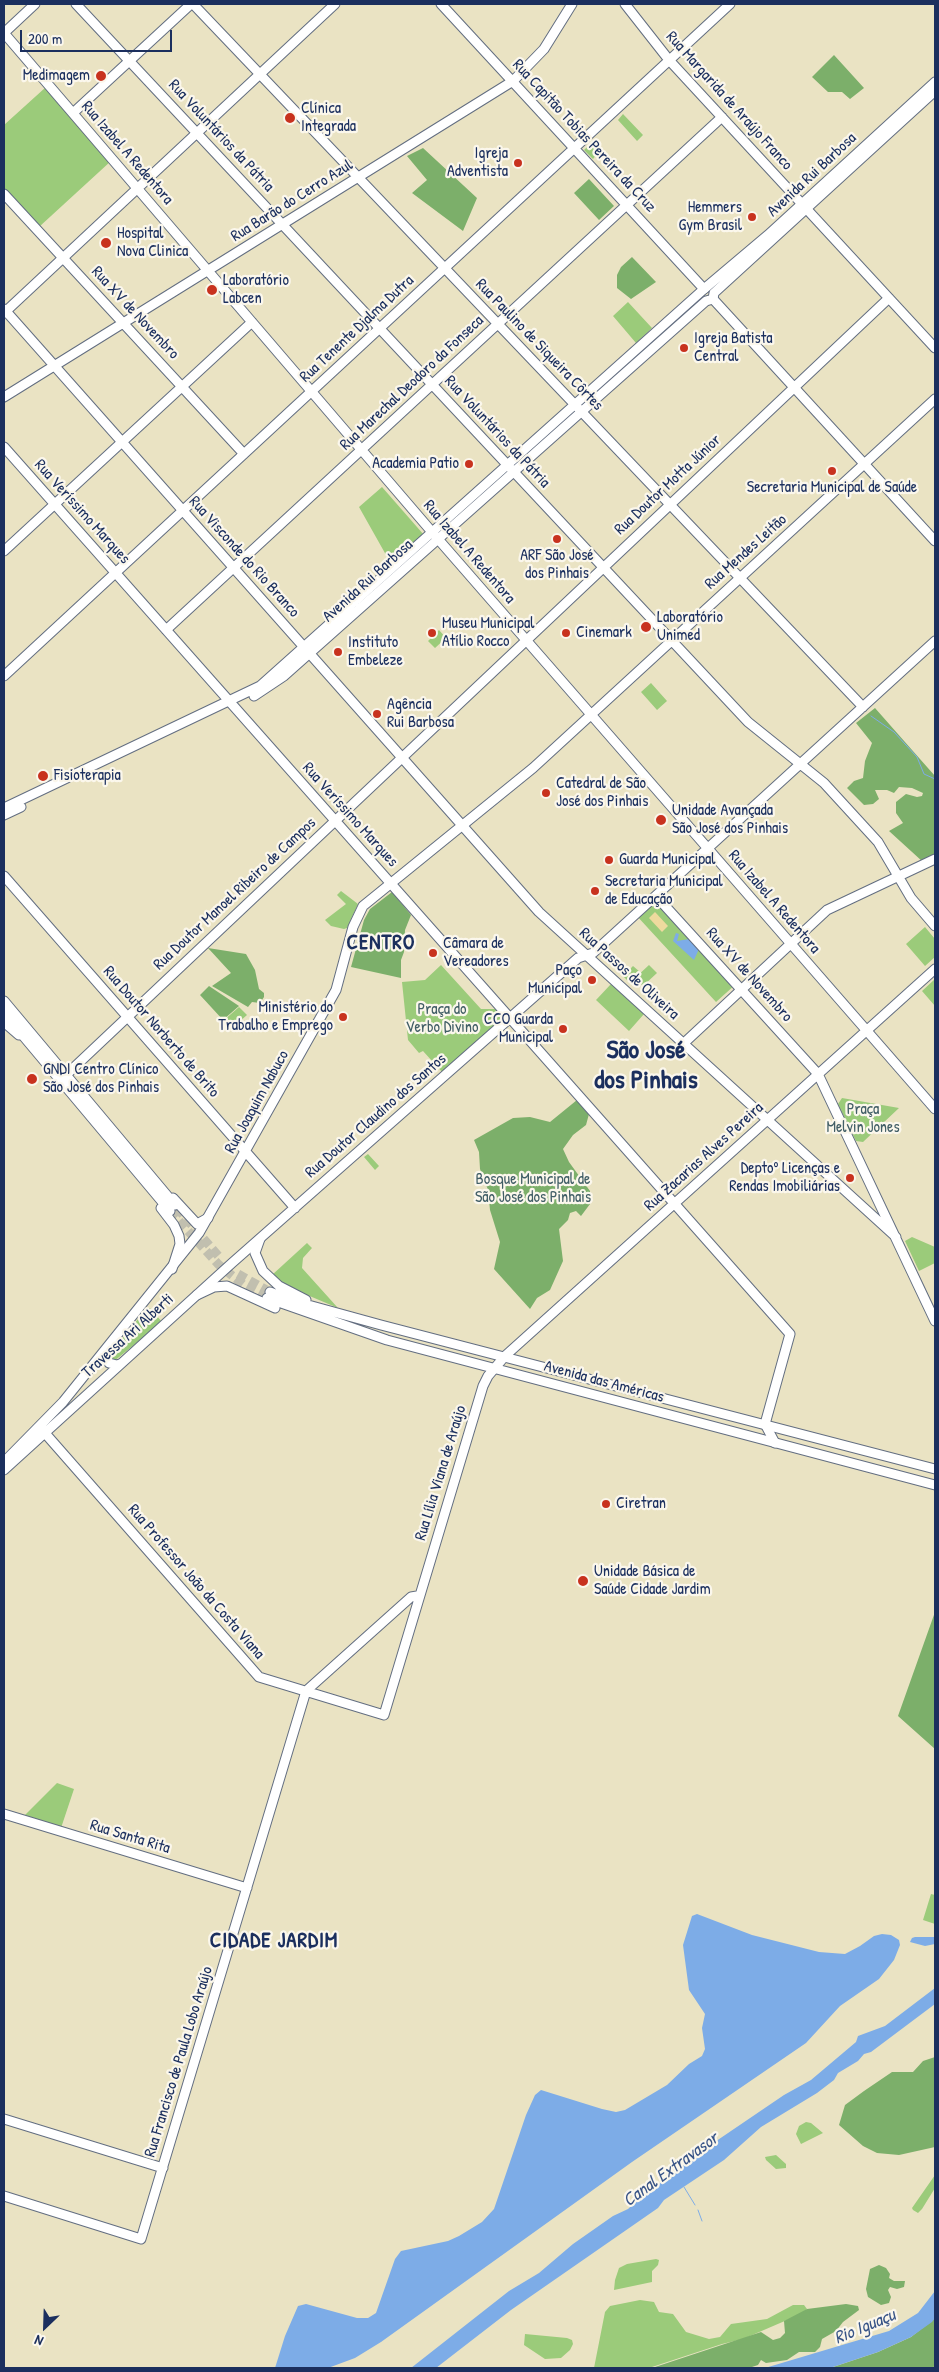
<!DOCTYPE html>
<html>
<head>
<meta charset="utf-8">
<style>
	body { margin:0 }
	#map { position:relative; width:939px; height:2372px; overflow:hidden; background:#eae3c3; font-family:"Patrick Hand",sans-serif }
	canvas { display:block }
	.frame { position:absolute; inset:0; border:5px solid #1b2f5e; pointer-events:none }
	.north { position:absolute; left:20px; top:2302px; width:50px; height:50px; -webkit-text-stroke:4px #fbf7ec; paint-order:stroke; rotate:204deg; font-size:14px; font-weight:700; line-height:20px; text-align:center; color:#1b2f5e }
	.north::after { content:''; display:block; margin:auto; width:18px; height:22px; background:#1b2f5e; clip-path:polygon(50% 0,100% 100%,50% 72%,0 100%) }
	.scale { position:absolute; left:20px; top:30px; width:152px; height:22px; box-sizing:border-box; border:2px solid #1b2f5e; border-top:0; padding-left:6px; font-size:15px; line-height:18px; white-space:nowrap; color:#1b2f5e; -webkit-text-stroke:4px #fbf7ec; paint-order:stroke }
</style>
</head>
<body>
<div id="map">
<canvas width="939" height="2372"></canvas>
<div class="frame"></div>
<div class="north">N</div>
<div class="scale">200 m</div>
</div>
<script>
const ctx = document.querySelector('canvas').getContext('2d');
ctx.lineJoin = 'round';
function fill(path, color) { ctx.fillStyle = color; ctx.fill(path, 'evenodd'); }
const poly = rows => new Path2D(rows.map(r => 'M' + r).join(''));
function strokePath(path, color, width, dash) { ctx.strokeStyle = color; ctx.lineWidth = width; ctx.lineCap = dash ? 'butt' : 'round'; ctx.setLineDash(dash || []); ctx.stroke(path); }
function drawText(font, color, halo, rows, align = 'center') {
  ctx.font = font + ' "Patrick Hand",sans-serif'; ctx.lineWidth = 4.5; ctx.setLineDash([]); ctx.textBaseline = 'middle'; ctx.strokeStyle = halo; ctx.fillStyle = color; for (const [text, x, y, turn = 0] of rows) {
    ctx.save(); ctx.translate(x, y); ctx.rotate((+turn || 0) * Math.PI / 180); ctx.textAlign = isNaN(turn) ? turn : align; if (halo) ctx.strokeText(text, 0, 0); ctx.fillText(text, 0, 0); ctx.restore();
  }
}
const green = poly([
	[46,87,111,161,39,227,4,189,4,125],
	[623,114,643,135,637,141,618,120],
	[590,144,598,153,593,159,584,150],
	[628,302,652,328,636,343,613,316],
	[382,487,424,535,390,562,359,507],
	[439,630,446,638,435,648,428,641],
	[651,683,667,701,657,710,641,692],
	[341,891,358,904,347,928,344,929,331,926,325,920,346,904,337,895],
	[656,898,736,984,716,1002,636,915],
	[925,927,935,939,935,957,925,966,906,944],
	[441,965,481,1009,497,1009,504,1017,442,1072,423,1051,419,1053,408,1040,402,982,425,980],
	[649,965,657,973,643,986,635,978],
	[633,966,640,972,629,982,623,976],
	[935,979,935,1006,922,991],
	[611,984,644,1014,629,1031,596,1000],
	[239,1007,247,1015,230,1030,223,1021],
	[842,1098,899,1108,863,1142,856,1141,838,1104],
	[368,1154,379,1166,375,1170,364,1157],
	[912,1237,935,1247,935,1263,919,1271,905,1241],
	[307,1243,312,1248,303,1258,302,1268,338,1308,293,1289,272,1275],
	[150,1308,162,1322,113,1362,110,1354,146,1309],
	[57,1783,74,1789,61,1828,25,1815],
	[931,1894,935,1895,935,1924,923,1920],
	[806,2122,811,2123,823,2133,801,2144,796,2134,799,2126],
	[776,2155,786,2164,786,2168,776,2169,766,2160,765,2157],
	[935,2175,935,2188,922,2209,918,2213,913,2210,912,2208],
	[656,2259,659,2260,658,2265,652,2271,652,2282,614,2290,615,2280,619,2268,627,2264],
	[640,2300,654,2302,659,2312,673,2314,686,2332,709,2339,720,2337,731,2324,767,2319,793,2305,804,2305,807,2309,801,2314,743,2339,722,2344,652,2367,594,2368,605,2312,610,2306],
	[525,2334,567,2338,572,2340,573,2344,570,2350,561,2358,545,2359,524,2345]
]);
const forest = poly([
	[834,55,864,88,850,99,842,92,828,92,812,77],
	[423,148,477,198,463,231,412,193,427,180,407,156],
	[589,179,614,206,599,220,574,193],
	[632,257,656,282,631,299,617,288,617,275,621,267],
	[875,708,935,776,935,855,923,862,889,831,903,823,896,813,896,802,906,794,917,797,922,796,923,793,912,788,899,787,894,793,887,790,875,790,879,799,873,804,864,805,847,788,854,781,863,778,865,761,872,743,856,723],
	[392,892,411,915,405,930,404,952,401,960,401,978,351,967,364,920,370,909],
	[208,948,246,954,255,970,259,989,264,993,264,997,260,1003,252,1002,248,1007,212,986,231,973],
	[209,986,239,1006,223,1020,200,995],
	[577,1100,589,1114,586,1125,573,1135,563,1149,569,1162,590,1191,590,1204,581,1216,576,1211,570,1213,568,1220,559,1229,563,1261,550,1290,537,1298,530,1309,494,1269,500,1242,490,1210,488,1190,480,1169,479,1152,474,1140,513,1118,530,1117,550,1122],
	[935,1612,935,1749,898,1716],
	[935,2057,935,2147,899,2155,877,2153,863,2146,839,2125,845,2105,864,2091,892,2072,913,2072,923,2061],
	[879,2265,886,2268,890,2274,889,2278,894,2281,905,2281,904,2287,897,2289,890,2287,888,2290,891,2297,889,2303,881,2305,868,2297,866,2289,870,2269],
	[846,2304,858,2306,859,2310,843,2322,836,2331,822,2339,820,2347,815,2352,799,2352,787,2360,766,2363,761,2360,758,2365,749,2368,652,2368,761,2332,773,2340,780,2338,785,2333,784,2321,807,2309],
	[935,2318,935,2365,933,2368,830,2368,878,2352,911,2337]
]);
const sand = poly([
	[655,912,668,926,662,932,649,918]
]);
const water = poly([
	[676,933,679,934,677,941,689,939,699,949,694,960,673,941],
	[697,1914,752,1935,819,1952,845,1954,860,1946,874,1936,882,1934,891,1935,899,1940,900,1945,894,1960,879,1979,840,2006,806,2043,632,2162,381,2342,355,2358,328,2368,275,2368,285,2336,298,2306,306,2304,357,2318,368,2318,376,2313,395,2259,401,2251,448,2241,459,2236,482,2222,494,2209,526,2115,535,2095,541,2090,602,2109,616,2112,625,2110,667,2085,689,2064,702,2056,705,2049,702,2028,705,2014,689,1990,683,1945,692,1916],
	[915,1937,935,1937,935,1944,925,1946,910,1942,912,1938],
	[935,1988,935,2004,871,2052,864,2054,858,2061,838,2073,834,2080,817,2093,761,2127,724,2160,664,2200,658,2208,511,2310,436,2368,411,2368,509,2291,539,2273,573,2244,613,2216,628,2209,644,2194,655,2188,665,2178,703,2150,784,2095,811,2080,856,2042,858,2036,885,2026],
	[935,2291,935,2318,932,2322,911,2337,878,2352,830,2368,765,2368,889,2331,918,2313]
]);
const stream = poly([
	[871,716,894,732,917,757,924,774,935,779],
	[684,2187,695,2205],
	[698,2210,702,2221]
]);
const primaryTunnel = poly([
	[177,1208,221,1259],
	[170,1211,218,1264,245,1286,267,1298],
	[238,1274,270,1292]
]);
const secondary = poly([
	[76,4,748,722,824,783,878,842,911,898,935,926],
	[193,4,863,707],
	[441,4,704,289],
	[625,4,669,60,935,348],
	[4,33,438,539,935,1109],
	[4,33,35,4],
	[73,113,191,4],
	[4,194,244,454],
	[713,299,935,541],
	[4,309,539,912,896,1237],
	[4,313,335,4],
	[4,397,513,81,544,49,572,4],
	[4,447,790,1334,765,1424,775,1443],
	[4,551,252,322],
	[166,630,722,117],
	[4,676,730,4],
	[4,876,295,1208],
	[656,896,818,1074,935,1321],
	[4,1022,19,1035],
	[683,1044,827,910,935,859],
	[66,1075,889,298],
	[106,1349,105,1356,109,1363,117,1365,120,1364],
	[44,1432,259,1677,384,1715,483,1386,488,1376,505,1356,935,969],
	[4,1462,63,1402,199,1233,336,990,353,927,363,906,533,768,935,399],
	[4,1470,232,1263,578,958,593,953,935,641],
	[306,1691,411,1597,417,1596],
	[4,1814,247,1888],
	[4,2119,163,2168],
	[4,2196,141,2239,306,1691]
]);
const primary = poly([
	[714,293,935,91],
	[254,696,284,676,706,301,713,299,714,293],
	[4,808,260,686,704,289,768,235,935,82],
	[4,815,21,807],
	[4,1001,175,1205],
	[4,1013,170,1211],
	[173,1198,197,1224,208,1218],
	[161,1208,174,1225,179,1236,180,1244,172,1269],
	[260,1239,255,1253,263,1271,279,1286,306,1300],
	[270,1292,290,1300,381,1325,935,1469],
	[197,1295,214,1287,227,1286,275,1308],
	[267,1298,387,1340,935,1485]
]);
const markers = [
	[101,76,6,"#c8321e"],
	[290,118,6,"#c8321e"],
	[518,163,5,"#c8321e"],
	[752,217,5,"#c8321e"],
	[106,243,6,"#c8321e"],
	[212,290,6,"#c8321e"],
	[684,348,5,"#c8321e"],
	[469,464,5,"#c8321e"],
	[832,471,5,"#c8321e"],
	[557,539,5,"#c8321e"],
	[646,627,6,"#c8321e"],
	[432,633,5,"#c8321e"],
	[566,633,5,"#c8321e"],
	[338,652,5,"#c8321e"],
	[377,714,5,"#c8321e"],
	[43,776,6,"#c8321e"],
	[546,793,5,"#c8321e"],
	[661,820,6,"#c8321e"],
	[609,860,5,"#c8321e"],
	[595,891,5,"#c8321e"],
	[433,953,5,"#c8321e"],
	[592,980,5,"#c8321e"],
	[343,1017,5,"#c8321e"],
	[563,1029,5,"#c8321e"],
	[32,1079,6,"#c8321e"],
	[850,1178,5,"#c8321e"],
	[606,1504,5,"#c8321e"],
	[583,1581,6,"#c8321e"]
];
const poiNames = [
	["Medimagem",90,76,"right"],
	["Clínica",301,109],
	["Integrada",301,127],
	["Igreja",508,154,"right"],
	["Adventista",508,172,"right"],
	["Hemmers",742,208,"right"],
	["Gym Brasil",742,226,"right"],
	["Hospital",117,234],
	["Nova Clinica",117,252],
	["Laboratório",223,281],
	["Labcen",223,299],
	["Igreja Batista",694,339],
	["Central",694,357],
	["Academia Patio",459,464,"right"],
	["Secretaria Municipal de Saúde",832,488,"center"],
	["ARF São José",557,556,"center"],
	["dos Pinhais",557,574,"center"],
	["Laboratório",657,618],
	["Unimed",657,636],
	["Museu Municipal",442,624],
	["Atílio Rocco",442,642],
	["Cinemark",576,633],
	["Instituto",348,643],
	["Embeleze",348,661],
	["Agência",387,705],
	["Rui Barbosa",387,723],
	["Fisioterapia",54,776],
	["Catedral de São",556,784],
	["José dos Pinhais",556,802],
	["Unidade Avançada",672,811],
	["São José dos Pinhais",672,829],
	["Guarda Municipal",619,860],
	["Secretaria Municipal",605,882],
	["de Educação",605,900],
	["Câmara de",443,944],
	["Vereadores",443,962],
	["Paço",582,971,"right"],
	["Municipal",582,989,"right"],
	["Ministério do",333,1008,"right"],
	["Trabalho e Emprego",333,1026,"right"],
	["CCO Guarda",553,1020,"right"],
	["Municipal",553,1038,"right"],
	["GNDI Centro Clínico",43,1070],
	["São José dos Pinhais",43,1088],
	["Deptoº Licenças e",840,1169,"right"],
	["Rendas Imobiliárias",840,1187,"right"],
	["Ciretran",616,1504],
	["Unidade Básica de",594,1572],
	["Saúde Cidade Jardim",594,1590]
];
const streetNames = [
	["Rua Margarida de Araújo Franco",729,101,48],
	["Rua Voluntários da Pátria",221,136,47],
	["Rua Capitão Tobias Pereira da Cruz",584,136,47],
	["Rua Izabel A Redentora",127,153,49],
	["Avenida Rui Barbosa",812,175,-43],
	["Rua Barão do Cerro Azul",292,201,-32],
	["Rua XV de Novembro",135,313,47],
	["Rua Tenente Djalma Dutra",357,329,-43],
	["Rua Paulino de Siqueira Côrtes",539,345,46],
	["Rua Marechal Deodoro da Fonseca",412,383,-43],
	["Rua Voluntários da Pátria",497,432,47],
	["Rua Doutor Motta Júnior",668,485,-43],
	["Rua Veríssimo Marques",82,512,48],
	["Rua Izabel A Redentora",469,552,49],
	["Rua Mendes Leitão",746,552,-42],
	["Rua Visconde do Rio Branco",244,557,48],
	["Avenida Rui Barbosa",368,581,-42],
	["Rua Veríssimo Marques",350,815,48],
	["Rua Doutor Manoel Ribeiro de Campos",235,894,-43],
	["Rua Izabel A Redentora",774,902,49],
	["Rua Passos de Oliveira",629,974,42],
	["Rua XV de Novembro",749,975,48],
	["Rua Doutor Norberto de Brito",161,1032,49],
	["Rua Joaquim Nabuco",257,1102,-61],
	["Rua Doutor Claudino dos Santos",376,1116,-41],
	["Rua Zacarias Alves Pereira",704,1157,-42],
	["Travessa Ari Alberti",128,1336,-42],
	["Avenida das Américas",604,1382,15],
	["Rua Lília Viana de Araújo",441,1473,-73],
	["Rua Professor João da Costa Viana",196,1582,49],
	["Rua Santa Rita",130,1837,17],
	["Rua Francisco de Paula Lobo Araújo",179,2062,-73]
];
const parkNames = [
	["Praça do",442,1010],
	["Verbo Divino",442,1028],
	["Praça",863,1110],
	["Melvin Jones",863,1128],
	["Bosque Municipal de",533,1180],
	["São José dos Pinhais",533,1198]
];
const waterNames = [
	["Canal Extravasor",671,2170,-36],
	["Rio Iguaçu",865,2327,-23]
];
const districtNames = [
	["CENTRO",381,943],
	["CIDADE JARDIM",274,1941]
];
const townNames = [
	["São José",646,1051],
	["dos Pinhais",646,1081]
];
fill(green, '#9bcb7a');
fill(forest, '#7caf6a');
fill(sand, '#eeda9e');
fill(water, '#7dace7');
strokePath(stream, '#7dace7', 1);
strokePath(primaryTunnel, '#c1bfaf', 9, [9, 4.5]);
strokePath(secondary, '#636e81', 11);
strokePath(primary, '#636e81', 11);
strokePath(secondary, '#fff', 9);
strokePath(primary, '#fff', 9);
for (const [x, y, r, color] of markers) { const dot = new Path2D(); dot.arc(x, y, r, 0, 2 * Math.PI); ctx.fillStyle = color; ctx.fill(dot); strokePath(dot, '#fbf7ec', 2); }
drawText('16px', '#1b2f5e', '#fbf7ec', poiNames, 'left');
drawText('16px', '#1b2f5e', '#fbf7ec', streetNames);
drawText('16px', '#415e66', '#fbf7ec', parkNames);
drawText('italic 18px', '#385487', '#fbf7ec', waterNames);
ctx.letterSpacing = '1px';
drawText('bold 21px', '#1b2f5e', '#fbf7ec', districtNames);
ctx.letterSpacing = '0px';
drawText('bold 26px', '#1b2f5e', '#fbf7ec', townNames);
</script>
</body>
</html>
